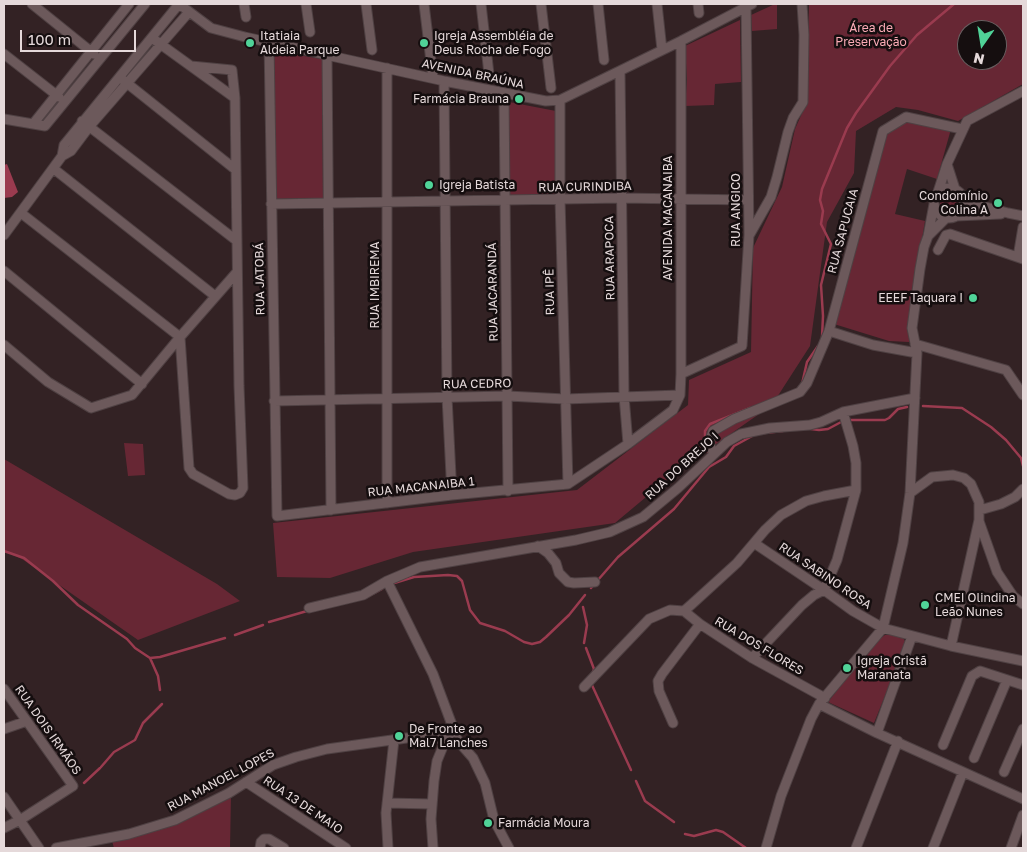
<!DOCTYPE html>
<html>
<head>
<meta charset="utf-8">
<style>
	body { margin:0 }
	#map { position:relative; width:1027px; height:852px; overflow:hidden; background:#332224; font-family:"Golos Text",sans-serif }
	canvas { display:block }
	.frame { position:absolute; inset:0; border:5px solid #e5d9da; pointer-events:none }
	.north { position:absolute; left:957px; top:20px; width:50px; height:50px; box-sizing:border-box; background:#150e0f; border:1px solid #685f60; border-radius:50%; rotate:193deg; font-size:14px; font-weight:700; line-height:20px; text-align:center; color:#e5d9da }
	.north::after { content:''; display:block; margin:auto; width:18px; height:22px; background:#50d398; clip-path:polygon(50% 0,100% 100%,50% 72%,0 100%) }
	.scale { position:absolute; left:20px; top:30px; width:116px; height:22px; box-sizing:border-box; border:2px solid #e5d9da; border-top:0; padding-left:6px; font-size:15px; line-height:18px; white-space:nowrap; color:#e5d9da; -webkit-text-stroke:4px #150e0f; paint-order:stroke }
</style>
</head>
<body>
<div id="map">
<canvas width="1027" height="852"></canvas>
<div class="frame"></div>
<div class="north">N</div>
<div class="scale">100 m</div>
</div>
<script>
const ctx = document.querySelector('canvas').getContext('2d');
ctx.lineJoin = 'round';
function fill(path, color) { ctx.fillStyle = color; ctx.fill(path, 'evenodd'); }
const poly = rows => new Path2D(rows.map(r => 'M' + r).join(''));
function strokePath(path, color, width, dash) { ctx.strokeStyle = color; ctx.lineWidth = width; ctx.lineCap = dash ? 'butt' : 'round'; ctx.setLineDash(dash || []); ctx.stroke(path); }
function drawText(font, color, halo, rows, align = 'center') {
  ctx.font = font + ' "Golos Text",sans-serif'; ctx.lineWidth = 5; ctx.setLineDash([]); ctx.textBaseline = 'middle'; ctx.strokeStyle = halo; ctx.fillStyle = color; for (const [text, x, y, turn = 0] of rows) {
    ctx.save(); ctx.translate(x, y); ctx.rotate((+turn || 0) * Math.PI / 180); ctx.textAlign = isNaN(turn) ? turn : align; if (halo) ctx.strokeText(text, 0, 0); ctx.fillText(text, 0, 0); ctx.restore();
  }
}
const green = poly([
	[775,4,777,4,777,29,752,31,751,15],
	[809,4,1023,4,1023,84,958,121,918,110,896,107,856,131,854,173,827,222,810,346,772,405,676,472,615,523,413,552,330,578,277,577,273,523,577,490,688,405,689,380,751,352,753,248,782,187,795,129,807,102],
	[967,30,997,30,997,60,967,60],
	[740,20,741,82,715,84,714,105,685,106,687,80,685,46],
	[274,51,322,59,323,198,275,199],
	[509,102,556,111,557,195,509,196],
	[901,121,951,129,937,179,907,169,895,214,925,221,915,281,909,342,889,341,834,324,883,138],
	'940 203a10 10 0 1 1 20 0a10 10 0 1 1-20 0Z',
	[124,443,143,444,145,475,128,476],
	[4,459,217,584,240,601,138,640,22,559,4,551],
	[885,635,896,635,903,637,906,644,874,723,828,702,875,642],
	[231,795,230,848,114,848,112,841]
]);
const water = poly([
	[7,164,18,192,12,197,4,198,4,165]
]);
const stream = poly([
	[822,337,823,316,821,285,831,244,821,224,823,211,820,200,822,189,847,128,856,113,890,66,917,35,954,4],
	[802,384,807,362,818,346],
	[923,406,962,408,991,427,1006,440,1021,458,1023,466],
	[849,420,885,420,889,418,898,409,907,407],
	[811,429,819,430,828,429,843,421],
	[764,433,783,431],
	[709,456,705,443,705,431,710,424,750,408],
	[4,551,24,558,53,581,78,605,127,639,135,648,150,658,160,657,225,638],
	[391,584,414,577,448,575,457,576,462,581,470,610,480,623,505,631,524,642,532,644,540,642,546,637,569,615,585,595],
	[591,588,618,557,674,509,709,467,726,457,734,446,754,435],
	[367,597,382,589],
	[583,607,587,625,584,643],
	[269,622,307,611],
	[235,635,263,625],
	[586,648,594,669,593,672],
	[150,658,158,676,160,690],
	[591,683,631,770],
	[101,767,114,752,135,740,143,723,162,704],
	[636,781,645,801,674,822],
	[84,783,100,768],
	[685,834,694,836,716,830,723,832,746,848]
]);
const minor = poly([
	[32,4,94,54],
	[179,4,211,28,245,37,444,81,546,101,560,100,681,41,752,4],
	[244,4,246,17],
	[306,4,310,32],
	[366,4,372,50],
	[424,4,433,78],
	[481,4,489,74],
	[541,4,551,88],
	[598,4,604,60],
	[657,4,662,50],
	[698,4,699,13],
	[152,38,235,98,239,386,243,488,240,493,235,495,229,494,193,474,189,468,180,337,237,272],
	[269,42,277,516,452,495,568,484,628,444,673,410,680,395,681,374,681,41],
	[4,54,59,97],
	[327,55,331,510],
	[191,66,232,70,235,98],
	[387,68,387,503],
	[620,71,624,396,628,444],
	[123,80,236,170],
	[444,81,447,397,452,495],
	[504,94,508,491],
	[560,100,560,199,568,484],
	[4,119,45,126,145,4],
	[82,121,237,241],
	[33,124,129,4],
	[62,156,64,145,179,4],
	[947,164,955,189],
	[54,169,215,296],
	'934 203a15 15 0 1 1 30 0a15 15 0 1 1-30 0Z',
	[938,192,947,164,967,121,1023,91],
	[964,201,1008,213,1023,216],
	[271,204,621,198,748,200],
	[956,216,1001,214],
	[750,234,771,197,777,177,788,132,793,118,803,102,804,35,802,4],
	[4,235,62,156,71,151,89,127,189,12],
	[928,236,946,218],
	[938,250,946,235,950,234,1023,259],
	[1018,257,1023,227],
	[4,271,142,384],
	[829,331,873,345,917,353],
	[915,344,1006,370,1023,395],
	[4,345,48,382,91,408,132,395,180,337,21,213],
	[681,374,742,346,749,235,746,7],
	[274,401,508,396,565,399,680,395],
	[714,454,709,443,713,431,734,419,800,392,807,383,829,331,883,131,906,117,962,129],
	[910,493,932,477,953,475,964,478,971,484,979,502,979,520,951,646],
	[980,510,1001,504,1015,497,1023,489],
	[979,521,997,572,1013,596,1023,604],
	[754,543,824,590,853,611,883,628,951,646,1023,661],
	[538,546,548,553,556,563,559,573,568,582,574,583,595,582],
	[387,581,433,674,458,741],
	[309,608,363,595,387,581,420,567,576,540,610,532,643,517,678,488,727,442,741,434,770,428,810,425,821,422,843,412,915,398],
	[684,611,700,624,752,658,825,698],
	[752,658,802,605,814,595,824,590,837,560,856,490,856,463,853,446,843,412],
	[584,687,649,619,670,610,684,611,692,604,737,563,765,530,781,515,806,501,824,496,856,490],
	[4,689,73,786,20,820,4,828],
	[819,704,877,733,1023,799],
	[673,723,659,691,658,681,662,674,700,624],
	[4,729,27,721],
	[877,733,912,636],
	[943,745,972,676,980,671,1023,685],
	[974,758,1007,680],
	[1004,772,1023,729],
	[246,782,346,848],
	[4,797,39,848],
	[387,803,432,804],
	[56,848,129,834,175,820,229,793,273,765,296,757,327,749,421,736,458,741,473,758,485,783,494,820,509,848],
	[260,848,261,842,264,839,269,839,284,848],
	[388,848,386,813,394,740],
	[433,848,431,819,434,781,437,761,446,739],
	[766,848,781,796,811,719,819,704,883,628,903,543,910,493,917,353,912,328,920,269,924,247,928,236,934,204],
	[856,848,898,741],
	[933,848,963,772],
	[1011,848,1023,815]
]);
const markers = [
	[250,43,5,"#50d398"],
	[424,43,5,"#50d398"],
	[519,99,5,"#50d398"],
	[429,185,5,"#50d398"],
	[998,203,5,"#50d398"],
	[973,298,5,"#50d398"],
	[925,605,5,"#50d398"],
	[847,668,5,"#50d398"],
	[399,736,5,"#50d398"],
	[488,823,5,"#50d398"]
];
const parkNames = [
	["Área de",871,28],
	["Preservação",871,42]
];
const poiNames = [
	["Itatiaia",260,36],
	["Aldeia Parque",260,50],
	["Igreja Assembléia de",434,36],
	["Deus Rocha de Fogo",434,50],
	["Farmácia Brauna",509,99,"right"],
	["Igreja Batista",439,185],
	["Condomínio",988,196,"right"],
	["Colina A",988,210,"right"],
	["EEEF Taquara I",963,298,"right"],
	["CMEI Olindina",935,598],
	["Leão Nunes",935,612],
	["Igreja Cristã",857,661],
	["Maranata",857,675],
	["De Fronte ao",409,729],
	["Mal7 Lanches",409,743],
	["Farmácia Moura",498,823]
];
const streetNames = [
	["AVENIDA BRAÚNA",473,74,12],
	["RUA CURINDIBA",585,187,-1],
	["RUA ANGICO",736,210,-90],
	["AVENIDA MACANAIBA",668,218,-90],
	["RUA SAPUCAIA",843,231,-75],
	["RUA ARAPOCA",610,258,-91],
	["RUA JATOBÁ",260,279,-91],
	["RUA IMBIREMA",375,285,-90],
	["RUA JACARANDÁ",493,292,-91],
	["RUA IPÊ",550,292,-91],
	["RUA CEDRO",477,384,-1],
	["RUA DO BREJO I",682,466,-42],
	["RUA MACANAIBA 1",421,487,-6],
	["RUA SABINO ROSA",825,576,34],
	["RUA DOS FLORES",759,646,31],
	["RUA DOIS IRMÃOS",48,730,55],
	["RUA MANOEL LOPES",221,780,-28],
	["RUA 13 DE MAIO",303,805,34]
];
fill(green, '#672734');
fill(water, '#9a3b4f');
strokePath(stream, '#9a3b4f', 2.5);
strokePath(minor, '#4f4143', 11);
strokePath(minor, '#6c595b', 9);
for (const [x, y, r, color] of markers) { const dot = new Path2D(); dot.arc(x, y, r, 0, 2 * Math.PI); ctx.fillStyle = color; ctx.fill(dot); strokePath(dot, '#150e0f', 2); }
drawText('12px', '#fbabb6', '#150e0f', parkNames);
drawText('12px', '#e5d9da', '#150e0f', poiNames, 'left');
drawText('12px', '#e5d9da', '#150e0f', streetNames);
</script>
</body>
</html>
